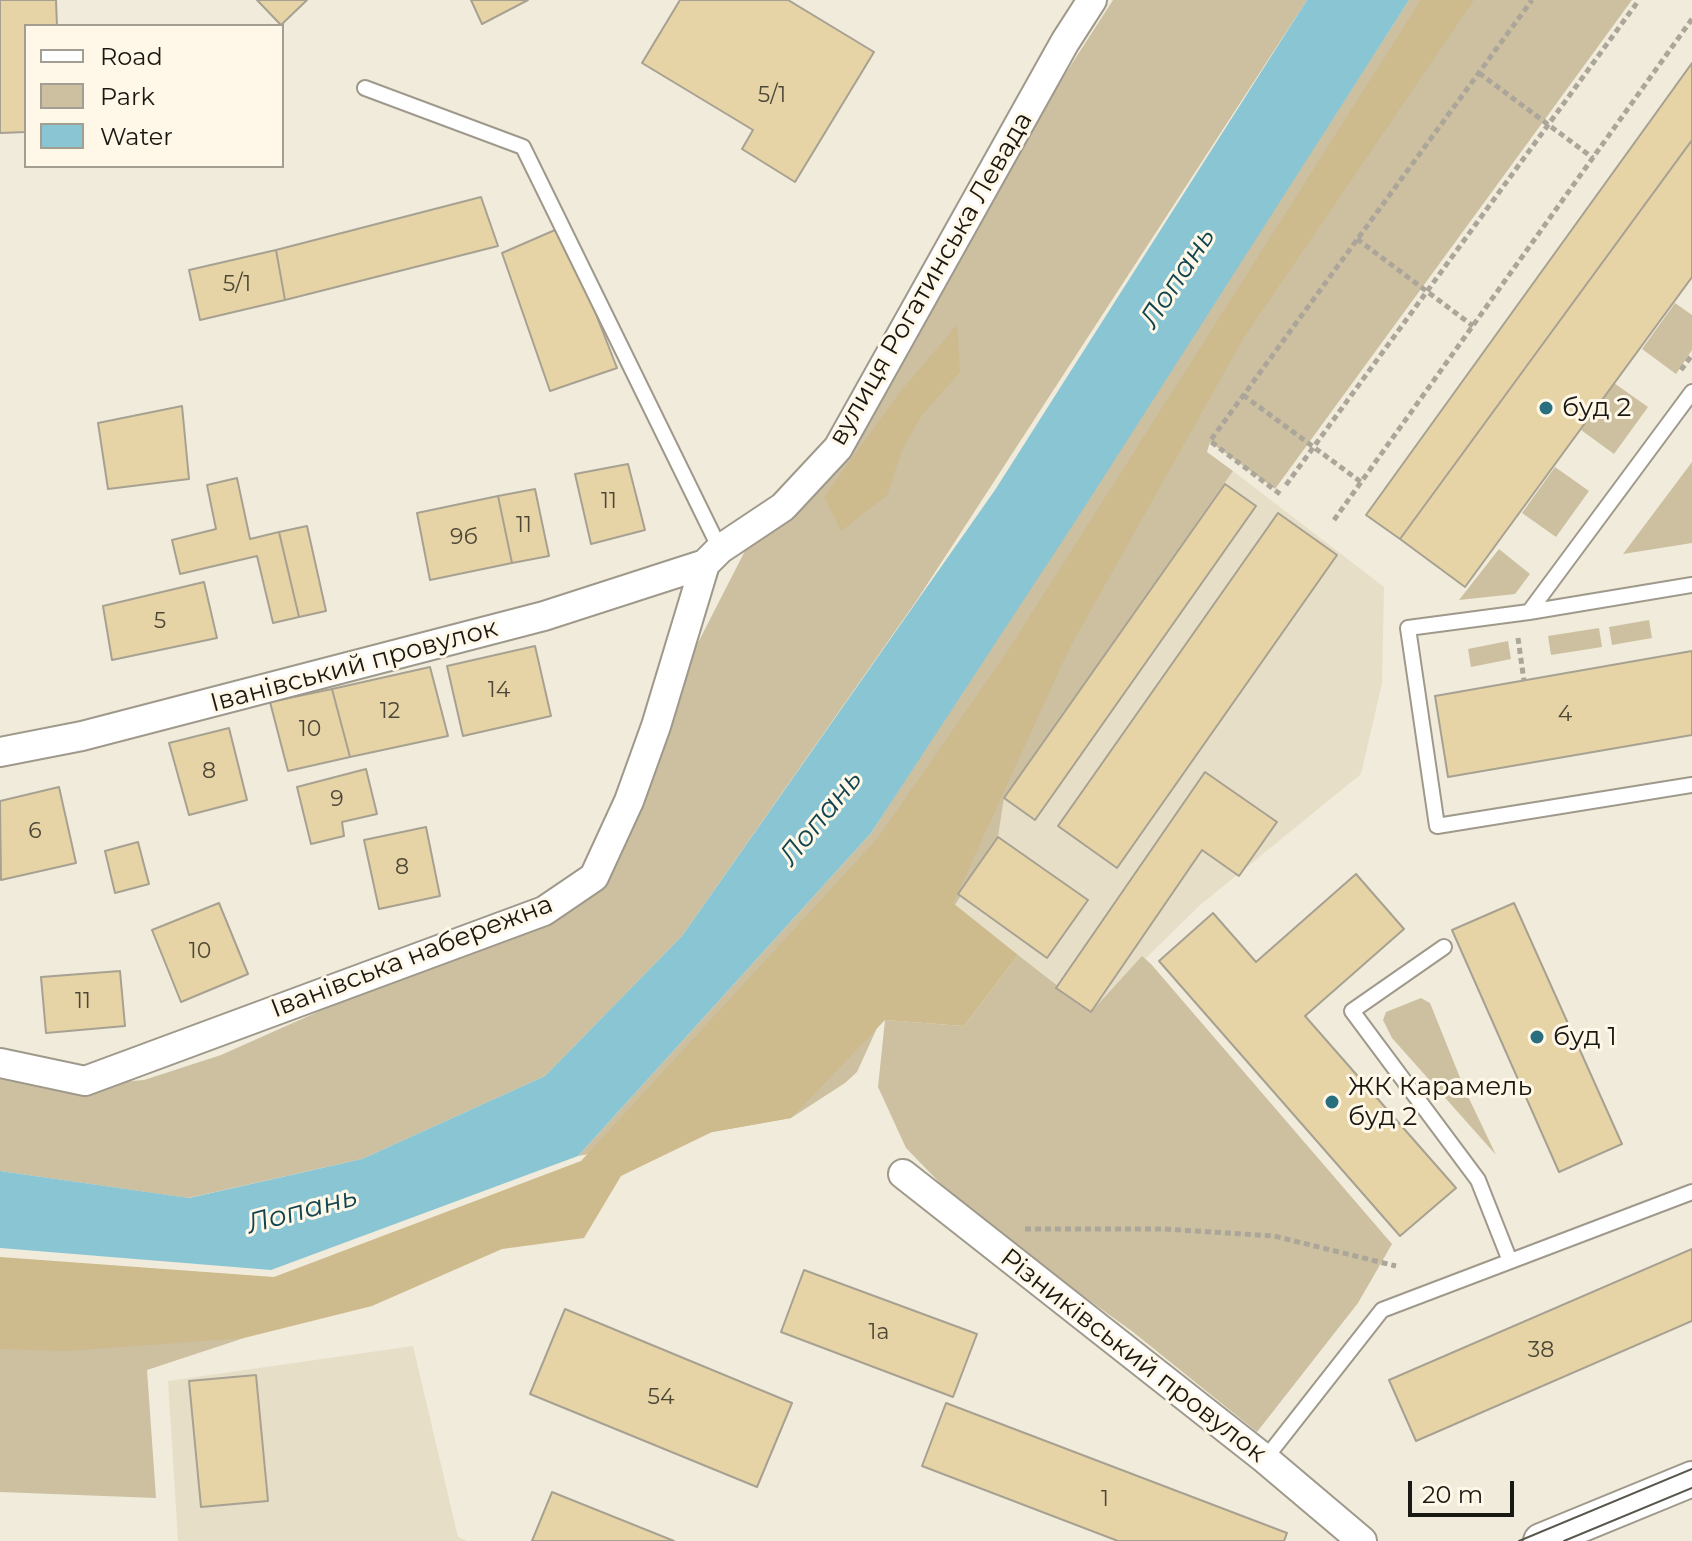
<!DOCTYPE html>
<html>
<head>
<meta charset="utf-8">
<style>
	body { margin:0 }
	#map { position:relative; width:1692px; height:1541px; overflow:hidden; background:#f1ebdb; font-family:Montserrat,sans-serif }
	canvas { display:block }
	.legend { position:absolute; left:24px; top:24px; width:260px; height:144px; box-sizing:border-box; background:#fff8e8; border:2px solid #a39e92; margin:0; padding:10px 14px; list-style:none; font-size:24px; color:#1a1812 }
	.legend li { display:flex; align-items:center; gap:16px; height:40px }
	.legend b { width:40px; border:2px solid #a39e92 }
	.scale { position:absolute; left:1408px; top:1481px; width:106px; height:36px; box-sizing:border-box; border:4px solid #1a1812; border-top:0; padding-left:10px; font-size:24px; line-height:28px; white-space:nowrap; color:#1a1812; -webkit-text-stroke:6px #fff8e8; paint-order:stroke }
</style>
</head>
<body>
<div id="map">
<canvas width="1692" height="1541"></canvas>
<ul class="legend">
<li><b style="height:10px;background:#fff"></b>Road</li>
<li><b style="height:22px;background:#ccc0a1"></b>Park</li>
<li><b style="height:22px;background:#8ac5d3"></b>Water</li>
</ul>
<div class="scale">20 m</div>
</div>
<script>
const ctx = document.querySelector('canvas').getContext('2d');
ctx.lineJoin = 'round';
function fill(path, color) { ctx.fillStyle = color; ctx.fill(path, 'evenodd'); }
const poly = rows => new Path2D(rows.map(r => 'M' + r).join(''));
function strokePath(path, color, width, dash) { ctx.strokeStyle = color; ctx.lineWidth = width; ctx.lineCap = dash ? 'butt' : 'round'; ctx.setLineDash(dash || []); ctx.stroke(path); }
function drawText(font, color, halo, rows, align = 'center') {
  ctx.font = font + ' Montserrat,sans-serif'; ctx.lineWidth = 6; ctx.setLineDash([]); ctx.textBaseline = 'middle'; ctx.strokeStyle = halo; ctx.fillStyle = color; for (const [text, x, y, turn = 0] of rows) {
    ctx.save(); ctx.translate(x, y); ctx.rotate((+turn || 0) * Math.PI / 180); ctx.textAlign = isNaN(turn) ? turn : align; if (halo) ctx.strokeText(text, 0, 0); ctx.fillText(text, 0, 0); ctx.restore();
  }
}
const built = poly([
	[1233,471,1384,587,1382,683,1361,774,1199,906,1091,1012,1056,988,953,904,998,837,1004,798],
	[413,1346,458,1537,467,1541,178,1541,168,1381]
]);
const green = poly([
	[1113,0,1307,0,917,600,682,936,545,1076,362,1159,188,1198,0,1171,0,1067,85,1085,144,1080,221,1055,544,911,594,877,683,672,748,545,777,520],
	[1409,0,1632,0,1275,489,1210,442,1207,452,1233,471,1004,798,998,837,877,1028,857,1072,845,1083,791,1118,578,1156,871,833],
	[1675,303,1692,315,1692,350,1676,374,1642,349],
	[1614,383,1648,407,1614,454,1581,430],
	[1692,462,1692,543,1623,554],
	[1555,467,1589,491,1556,537,1522,513],
	[1499,549,1530,574,1515,594,1459,600],
	[1649,620,1652,638,1612,645,1609,627],
	[1599,628,1602,647,1551,655,1548,636],
	[1508,641,1511,659,1471,667,1468,649],
	[1018,955,1091,1012,1142,956,1151,964,1392,1244,1358,1303,1257,1432,1133,1332,971,1215,906,1148,878,1087,885,1020,964,1026],
	[1421,998,1430,1003,1465,1090,1496,1155,1392,1038,1383,1020,1386,1012],
	[0,1332,244,1338,147,1370,156,1498,0,1492]
]);
const forest = poly([
	[1421,0,1474,0,1244,337,1069,649,953,903,1018,955,964,1026,885,1020,791,1118,712,1132,621,1176,584,1238,502,1249,372,1306,244,1338,66,1351,0,1349,0,1257,274,1277,581,1161,878,838,1009,649],
	[957,325,960,372,921,416,902,450,887,495,841,531,824,497,900,392]
]);
const water = poly([
	[1307,0,1409,0,1082,511,871,833,578,1156,271,1270,0,1248,0,1171,189,1198,362,1159,545,1076,682,936,995,490]
]);
const building = poly([
	[0,0,56,0,57,26,26,26,26,132,0,133,0,0],
	[257,0,307,0,281,25,257,0],
	[471,0,528,0,482,24,471,0],
	[680,0,788,0,874,52,795,182,742,149,753,130,642,63,680,0],
	[1692,63,1692,140,1400,539,1366,515,1692,63],
	[1692,140,1692,277,1465,587,1400,539,1692,140],
	[481,197,498,246,285,300,276,250,481,197],
	[562,227,617,368,550,391,502,253,562,227],
	[276,250,285,300,200,320,189,270,276,250],
	[182,406,189,479,108,489,98,423,182,406],
	[628,464,645,530,591,544,575,474,628,464],
	[237,478,250,539,279,532,299,617,273,623,257,556,180,574,172,540,216,529,207,485,237,478],
	[1225,484,1256,506,1035,820,1004,798,1225,484],
	[535,489,549,556,512,563,498,496,535,489],
	[498,496,512,563,430,580,417,513,498,496],
	[1278,513,1337,555,1117,868,1058,826,1278,513],
	[307,526,326,611,299,617,279,532,307,526],
	[204,582,217,638,112,660,103,606,204,582],
	[535,646,551,716,463,736,447,666,535,646],
	[1692,651,1692,735,1448,777,1435,696,1692,651],
	[430,667,448,736,350,757,332,689,430,667],
	[332,689,350,757,288,771,270,702,332,689],
	[229,728,247,800,189,815,169,743,229,728],
	[366,769,377,814,342,822,344,836,311,844,297,787,366,769],
	[1205,772,1277,822,1239,876,1202,850,1091,1012,1056,988,1205,772],
	[59,787,76,863,1,880,0,801,59,787],
	[426,827,440,896,379,909,364,840,426,827],
	[998,837,1088,900,1047,958,958,894,998,837],
	[138,842,149,884,115,893,105,851,138,842],
	[1356,874,1404,929,1305,1016,1456,1188,1400,1236,1159,961,1213,913,1256,962,1356,874],
	[219,903,248,974,181,1002,152,930,219,903],
	[1514,903,1622,1144,1559,1172,1452,930,1514,903],
	[120,971,125,1026,46,1033,41,977,120,971],
	[1692,1249,1692,1321,1416,1441,1389,1380,1692,1249],
	[804,1270,977,1334,953,1397,781,1332,804,1270],
	[565,1309,792,1403,757,1487,530,1394,565,1309],
	[256,1375,268,1501,201,1507,189,1381,256,1375],
	[946,1403,1287,1533,1284,1541,1118,1541,922,1466,946,1403],
	[552,1492,674,1541,532,1541,552,1492]
]);
const path = poly([
	[1479,73,1593,158],
	[1357,239,1473,326],
	[1681,370,1692,355],
	[1243,395,1361,482],
	[1286,485,1639,0],
	[1280,494,1210,441,1532,0],
	[1334,520,1692,19],
	[1518,638,1524,681],
	[1025,1229,1165,1229,1274,1236,1396,1266]
]);
const service = poly([
	[365,88,523,147,720,549],
	[1692,585,1529,612,1408,628,1437,826,1692,785],
	[1529,612,1692,392],
	[1444,947,1352,1011,1478,1180,1510,1261],
	[1265,1459,1382,1310,1692,1192]
]);
const minor = poly([
	[0,752,82,736,544,616,705,564,720,549,783,507,838,448,1065,42,1092,0],
	[0,1063,85,1081,544,911,594,877,629,801,656,726,705,564],
	[903,1174,1265,1459,1362,1541]
]);
const tertiary = poly([
	[1541,1541,1692,1479]
]);
const tram = poly([
	[1519,1541,1692,1469],
	[1564,1541,1692,1488]
]);
const markers = [
	[1546,408,8,"#296f7d"],
	[1537,1037,8,"#296f7d"],
	[1332,1102,8,"#296f7d"]
];
const numberNames = [
	["5/1",772,96],
	["5/1",237,285],
	["11",609,502],
	["11",524,526],
	["9б",464,538],
	["5",160,622],
	["14",499,691],
	["12",390,712],
	["4",1565,715],
	["10",310,730],
	["8",209,772],
	["9",337,800],
	["6",35,832],
	["8",402,868],
	["10",200,952],
	["11",83,1002],
	["1а",879,1333],
	["38",1541,1351],
	["54",661,1398],
	["1",1105,1500]
];
const streetNames = [
	["вулиця Рогатинська Левада",931,279,-60],
	["Іванівський провулок",354,666,-15],
	["Іванівська набережна",412,957,-21],
	["Різниківський провулок",1133,1356,38]
];
const poiNames = [
	["буд 2",1562,408],
	["буд 1",1553,1037],
	["ЖК Карамель",1348,1087],
	["буд 2",1348,1117]
];
const waterNames = [
	["Лопань",1178,278,-57],
	["Лопань",821,818,-51],
	["Лопань",302,1211,-15]
];
fill(built, '#e7dec7');
fill(green, '#ccc0a1');
fill(forest, '#cdba8d');
fill(water, '#8ac5d3');
fill(building, '#e7d4a6');
strokePath(building, '#a7a192', 2);
strokePath(service, '#9f998b', 18);
strokePath(minor, '#9f998b', 32);
strokePath(tertiary, '#9f998b', 38);
strokePath(path, '#aba699', 5, [6, 4]);
strokePath(service, '#fff', 14);
strokePath(minor, '#fff', 28);
strokePath(tertiary, '#fff', 34);
strokePath(tram, '#59564d', 2);
for (const [x, y, r, color] of markers) { const dot = new Path2D(); dot.arc(x, y, r, 0, 2 * Math.PI); ctx.fillStyle = color; ctx.fill(dot); strokePath(dot, '#fff8e8', 3); }
drawText('22px', '#4d4737', null, numberNames);
drawText('26px', '#1a1812', '#fff8e8', streetNames);
drawText('26px', '#1a1812', '#fff8e8', poiNames, 'left');
drawText('italic 28px', '#104550', '#fff8e8', waterNames);
</script>
</body>
</html>
